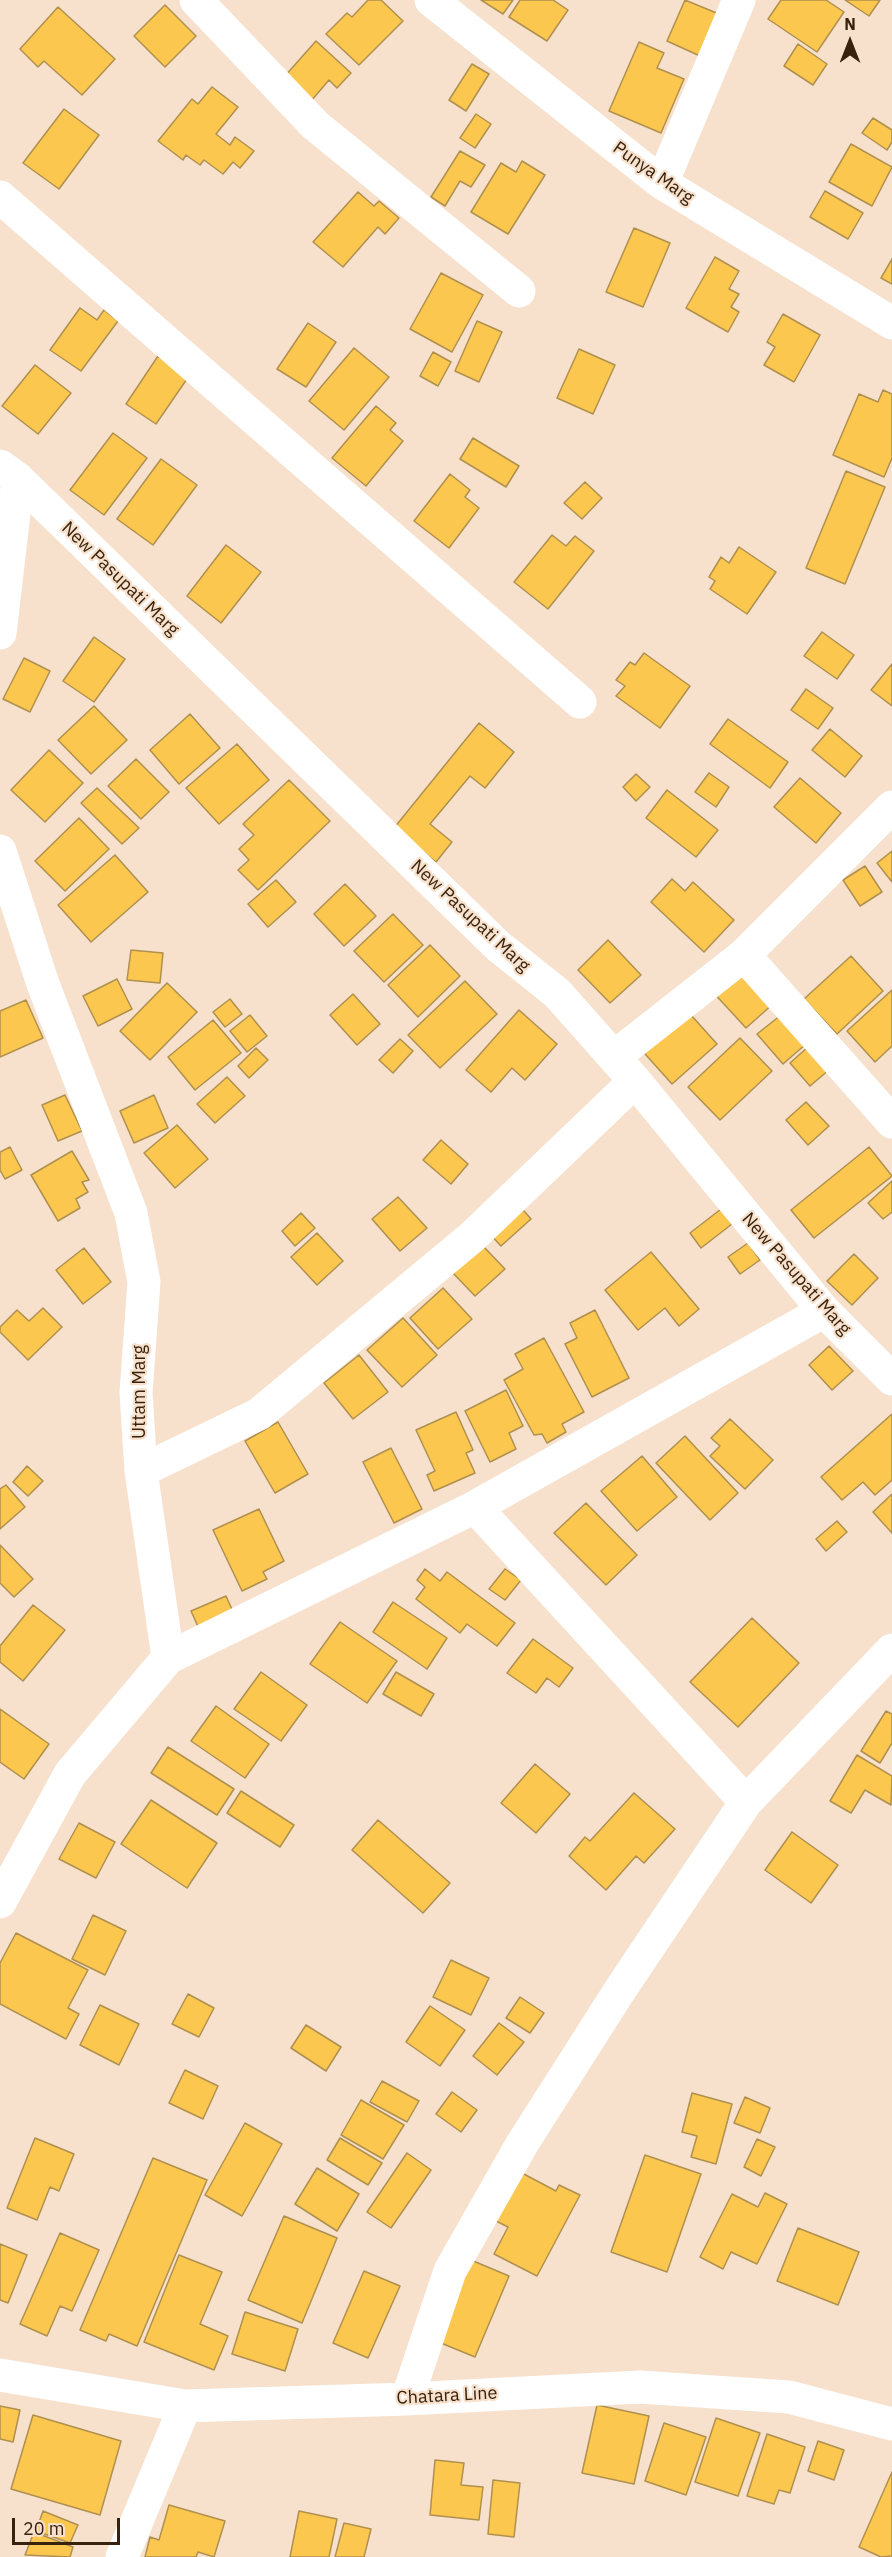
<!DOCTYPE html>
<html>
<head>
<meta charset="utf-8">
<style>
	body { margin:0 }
	#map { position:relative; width:892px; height:2557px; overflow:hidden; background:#f7e1cd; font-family:"IBM Plex Sans",sans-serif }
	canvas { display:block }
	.north { position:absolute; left:820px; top:12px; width:60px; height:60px; -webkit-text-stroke:4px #f7e1cd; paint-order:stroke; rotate:0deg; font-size:16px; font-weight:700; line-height:24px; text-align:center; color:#37220d }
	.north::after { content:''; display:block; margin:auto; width:21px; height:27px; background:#37220d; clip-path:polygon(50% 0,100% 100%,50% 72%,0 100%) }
	.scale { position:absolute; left:12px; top:2518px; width:108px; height:27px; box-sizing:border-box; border:3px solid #37220d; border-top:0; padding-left:8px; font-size:18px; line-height:21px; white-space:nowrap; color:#37220d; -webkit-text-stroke:4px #f7e1cd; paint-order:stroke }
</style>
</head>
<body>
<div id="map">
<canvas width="892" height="2557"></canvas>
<div class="north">N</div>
<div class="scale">20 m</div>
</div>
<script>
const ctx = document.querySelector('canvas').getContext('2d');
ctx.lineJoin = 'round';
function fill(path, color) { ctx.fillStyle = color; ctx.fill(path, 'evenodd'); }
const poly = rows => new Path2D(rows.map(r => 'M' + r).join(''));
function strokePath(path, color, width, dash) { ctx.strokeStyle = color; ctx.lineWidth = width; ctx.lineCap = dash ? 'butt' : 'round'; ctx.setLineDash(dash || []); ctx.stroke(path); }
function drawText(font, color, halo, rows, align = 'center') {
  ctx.font = font + ' "IBM Plex Sans",sans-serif'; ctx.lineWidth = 4.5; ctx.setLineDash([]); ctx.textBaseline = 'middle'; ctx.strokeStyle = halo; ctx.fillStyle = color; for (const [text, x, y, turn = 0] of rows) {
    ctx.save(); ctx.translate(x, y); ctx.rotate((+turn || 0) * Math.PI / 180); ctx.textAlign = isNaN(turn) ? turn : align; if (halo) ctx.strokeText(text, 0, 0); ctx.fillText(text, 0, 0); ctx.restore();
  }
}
const building = poly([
	[368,0,381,0,403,21,359,65,326,34,347,13,352,17,368,0],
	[481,0,513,0,503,14,481,0],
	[520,0,553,0,568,10,547,41,509,17,520,0],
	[685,0,719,14,700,56,667,41,685,0],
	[781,0,826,0,844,12,817,52,768,19,781,0],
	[845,0,880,0,869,16,845,0],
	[165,5,196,36,165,67,134,36,165,5],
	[58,7,115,59,82,95,44,61,38,67,20,49,58,7],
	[316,41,351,73,337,88,329,80,311,101,284,77,316,41],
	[639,42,664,53,657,68,684,79,661,133,609,111,639,42],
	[798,44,827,64,813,85,784,66,798,44],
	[472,64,489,74,466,111,449,100,472,64],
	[212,87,238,107,216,134,230,145,235,137,254,151,240,168,233,162,223,174,204,160,200,165,186,155,183,160,158,141,192,99,198,104,212,87],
	[64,109,99,135,59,189,23,163,64,109],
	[476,114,491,124,475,148,460,138,476,114],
	[873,118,892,130,892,142,887,150,862,133,873,118],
	[851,144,892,167,872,206,829,182,851,144],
	[460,151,485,165,471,187,460,181,445,206,431,197,460,151],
	[522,161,545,175,508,234,471,212,501,163,516,172,522,161],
	[825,191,863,213,848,239,810,217,825,191],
	[358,192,374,206,379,201,399,218,385,234,378,227,343,267,313,242,358,192],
	[634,228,670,243,643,307,606,292,634,228],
	[715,257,739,271,729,289,739,294,731,307,739,312,728,332,686,308,715,257],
	[892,259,892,284,881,278,892,259],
	[441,273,483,295,452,352,410,329,441,273],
	[80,308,97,320,104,310,118,321,81,371,50,350,80,308],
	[783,314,820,335,794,382,764,365,775,347,767,342,783,314],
	[477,321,502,332,479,382,455,371,477,321],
	[308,323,336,342,306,387,277,369,308,323],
	[354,348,389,377,344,430,309,401,354,348],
	[579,349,615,365,593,414,557,398,579,349],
	[433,352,451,362,438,386,420,376,433,352],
	[158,356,189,376,156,424,126,404,158,356],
	[35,365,71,393,38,434,2,406,35,365],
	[883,390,892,394,892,458,884,477,833,455,859,394,878,402,883,390],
	[376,406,396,423,390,430,403,441,366,486,332,458,376,406],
	[113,433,147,458,104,515,70,490,113,433],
	[473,438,519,466,506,487,460,459,473,438],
	[161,459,197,485,153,545,117,519,161,459],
	[846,471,885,487,845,584,806,568,846,471],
	[450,474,470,490,465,497,479,508,449,548,414,521,450,474],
	[585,482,602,498,582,519,564,503,585,482],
	[552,535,566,546,575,536,594,551,548,609,514,582,552,535],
	[226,545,261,572,221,623,187,596,226,545],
	[739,547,776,572,747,614,710,589,715,581,709,577,721,557,729,563,739,547],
	[822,632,854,655,837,679,804,656,822,632],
	[94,637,125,659,94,702,63,681,94,637],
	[644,653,690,686,660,728,616,696,625,686,616,680,630,662,635,665,644,653],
	[24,658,50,671,30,712,3,699,24,658],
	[892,664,892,706,871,690,892,664],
	[806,689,833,708,818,729,791,710,806,689],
	[94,706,127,740,91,774,58,740,94,706],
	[190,714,220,748,179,784,150,750,190,714],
	[728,719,788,762,770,788,710,744,728,719],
	[479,723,514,752,485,788,470,776,430,824,452,842,436,862,394,828,479,723],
	[830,729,862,756,845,777,812,750,830,729],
	[237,744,269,780,219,824,186,788,237,744],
	[49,750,83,783,45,822,11,790,49,750],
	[136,759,169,792,141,819,108,786,136,759],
	[709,773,729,787,716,807,695,792,709,773],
	[636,774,650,787,636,801,623,787,636,774],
	[800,778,841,813,816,843,774,807,800,778],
	[289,780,330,821,258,890,238,870,249,860,239,849,254,835,243,824,289,780],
	[97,788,139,828,122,844,81,803,97,788],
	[667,790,718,830,696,857,646,818,667,790],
	[79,818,109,849,65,891,35,861,79,818],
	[892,851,892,882,877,863,892,851],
	[115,855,148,892,91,942,58,905,115,855],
	[865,866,882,892,860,906,843,880,865,866],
	[672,879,685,891,693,882,734,920,704,952,651,902,672,879],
	[276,880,296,902,268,927,248,904,276,880],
	[345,884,376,916,344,946,314,914,345,884],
	[393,914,423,945,384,982,354,951,393,914],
	[608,940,641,975,610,1003,578,970,608,940],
	[430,945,460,976,418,1017,388,985,430,945],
	[131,950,163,953,160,983,127,980,131,950],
	[851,956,883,991,837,1034,804,999,851,956],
	[739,965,774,1003,746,1028,711,990,739,965],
	[117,979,132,1009,98,1026,83,996,117,979],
	[465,981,497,1014,440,1068,408,1035,465,981],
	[167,983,197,1012,150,1060,120,1031,167,983],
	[892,990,892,1046,875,1062,847,1031,892,990],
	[353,994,380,1024,357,1045,330,1015,353,994],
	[230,999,242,1014,225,1027,213,1012,230,999],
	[26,1000,43,1038,0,1057,0,1011,26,1000],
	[682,1005,717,1044,672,1084,637,1045,682,1005],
	[519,1010,557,1044,525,1080,512,1068,491,1092,466,1070,519,1010],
	[250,1015,267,1036,247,1052,230,1031,250,1015],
	[781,1015,806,1044,783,1064,757,1034,781,1015],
	[213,1020,241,1053,195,1090,168,1057,213,1020],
	[740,1038,772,1071,720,1120,688,1087,740,1038],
	[400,1039,413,1051,393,1073,379,1060,400,1039],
	[809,1046,830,1069,810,1086,790,1063,809,1046],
	[256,1048,268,1060,249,1078,238,1066,256,1048],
	[227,1077,245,1096,215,1123,197,1104,227,1077],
	[65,1095,82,1131,58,1141,42,1105,65,1095],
	[154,1095,168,1128,134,1143,120,1111,154,1095],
	[806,1102,829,1126,808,1145,786,1120,806,1102],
	[177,1125,208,1159,175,1188,144,1153,177,1125],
	[441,1140,468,1164,451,1184,423,1160,441,1140],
	[10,1147,22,1170,5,1179,0,1170,0,1152,10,1147],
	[869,1147,892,1176,814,1238,791,1210,869,1147],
	[72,1151,89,1180,82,1182,88,1192,76,1199,80,1208,58,1221,31,1175,72,1151],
	[892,1181,892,1212,883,1219,868,1203,892,1181],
	[398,1197,427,1228,400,1251,372,1219,398,1197],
	[518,1204,531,1219,501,1246,487,1231,518,1204],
	[721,1209,732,1224,701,1248,690,1233,721,1209],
	[301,1213,315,1228,295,1246,282,1231,301,1213],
	[317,1233,343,1261,317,1285,291,1257,317,1233],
	[748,1243,760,1260,740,1274,728,1257,748,1243],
	[482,1245,505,1269,475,1296,452,1272,482,1245],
	[84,1248,111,1282,83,1304,56,1270,84,1248],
	[651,1252,699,1309,679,1326,665,1308,638,1330,605,1290,651,1252],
	[854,1254,878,1278,852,1305,827,1281,854,1254],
	[443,1288,472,1319,438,1349,410,1318,443,1288],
	[43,1308,62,1327,28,1360,0,1332,0,1327,17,1310,29,1321,43,1308],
	[595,1310,629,1378,592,1397,565,1344,577,1338,570,1323,595,1310],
	[403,1318,437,1355,402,1387,367,1350,403,1318],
	[544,1338,584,1412,562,1424,566,1432,547,1443,542,1434,534,1435,504,1380,523,1369,515,1354,544,1338],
	[829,1346,853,1371,832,1390,809,1365,829,1346],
	[359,1355,388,1392,353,1419,324,1383,359,1355],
	[506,1390,523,1426,509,1433,516,1449,490,1462,465,1411,506,1390],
	[456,1412,473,1450,466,1453,475,1473,434,1491,427,1475,435,1471,416,1430,456,1412],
	[892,1414,892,1480,875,1495,863,1482,842,1500,821,1477,892,1414],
	[730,1419,773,1460,745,1489,710,1456,720,1446,711,1438,730,1419],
	[278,1422,308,1474,275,1493,245,1441,278,1422],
	[685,1436,738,1493,710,1520,656,1463,685,1436],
	[391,1448,422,1509,394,1523,363,1462,391,1448],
	[642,1456,677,1497,637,1531,601,1491,642,1456],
	[27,1466,43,1481,28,1496,13,1482,27,1466],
	[6,1485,25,1507,0,1529,0,1489,6,1485],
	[892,1494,892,1533,873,1512,892,1494],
	[586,1503,637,1555,606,1585,554,1533,586,1503],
	[259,1509,284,1561,263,1572,267,1579,242,1591,213,1530,259,1509],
	[837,1521,847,1532,826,1551,816,1539,837,1521],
	[0,1545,33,1579,14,1597,0,1583,0,1545],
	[425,1569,440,1581,447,1572,515,1623,497,1646,467,1624,460,1633,416,1599,425,1587,417,1580,425,1569],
	[505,1569,521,1580,505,1600,489,1589,505,1569],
	[226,1596,235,1616,200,1631,191,1611,226,1596],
	[393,1602,447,1638,427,1669,373,1632,393,1602],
	[33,1605,65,1630,23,1681,0,1662,0,1646,33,1605],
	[752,1618,799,1663,738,1727,690,1682,752,1618],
	[340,1622,397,1661,367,1703,310,1664,340,1622],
	[533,1639,573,1668,559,1687,547,1678,536,1693,507,1673,533,1639],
	[261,1672,307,1705,281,1741,234,1709,261,1672],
	[396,1672,434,1694,421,1716,383,1694,396,1672],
	[216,1706,269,1744,245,1778,191,1741,216,1706],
	[0,1709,49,1744,24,1779,0,1762,0,1709],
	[886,1711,892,1714,892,1743,880,1763,861,1751,886,1711],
	[168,1747,234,1789,217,1815,151,1773,168,1747],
	[857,1755,892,1776,891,1805,865,1790,851,1813,830,1801,857,1755],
	[535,1764,570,1794,536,1833,501,1803,535,1764],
	[241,1791,294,1825,280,1847,227,1813,241,1791],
	[634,1793,675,1829,644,1863,636,1856,606,1890,569,1856,585,1837,590,1841,634,1793],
	[151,1800,217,1843,187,1888,121,1844,151,1800],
	[378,1820,450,1883,423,1913,352,1850,378,1820],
	[79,1823,115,1842,96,1878,59,1859,79,1823],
	[792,1832,838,1865,811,1903,765,1870,792,1832],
	[93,1915,126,1931,105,1975,72,1959,93,1915],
	[16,1933,88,1970,68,2008,79,2014,66,2039,0,2004,0,1963,16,1933],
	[451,1960,489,1978,471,2015,433,1997,451,1960],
	[188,1994,214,2008,199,2037,172,2024,188,1994],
	[520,1997,544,2013,530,2033,506,2018,520,1997],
	[100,2005,139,2024,119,2065,80,2045,100,2005],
	[430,2006,465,2030,440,2066,406,2042,430,2006],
	[499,2023,524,2042,497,2075,473,2056,499,2023],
	[306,2025,341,2047,326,2071,291,2048,306,2025],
	[185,2070,218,2086,203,2119,169,2103,185,2070],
	[382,2081,419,2101,407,2122,370,2102,382,2081],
	[452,2092,477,2110,461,2132,436,2114,452,2092],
	[692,2093,732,2104,716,2164,691,2157,697,2136,682,2132,692,2093],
	[745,2097,770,2108,760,2133,734,2123,745,2097],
	[361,2100,404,2125,383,2159,341,2135,361,2100],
	[245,2123,282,2144,242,2216,205,2195,245,2123],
	[35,2138,74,2154,59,2191,50,2187,37,2220,7,2208,35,2138],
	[340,2138,382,2163,368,2185,327,2160,340,2138],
	[757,2139,775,2147,761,2176,744,2167,757,2139],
	[407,2153,431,2170,391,2228,367,2212,407,2153],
	[645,2155,701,2174,667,2272,611,2252,645,2155],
	[153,2158,207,2180,137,2346,109,2334,106,2341,80,2330,153,2158],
	[317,2168,359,2194,337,2231,295,2204,317,2168],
	[520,2172,556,2191,559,2185,580,2195,537,2276,494,2254,508,2227,494,2220,520,2172],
	[765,2193,787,2204,757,2264,731,2252,723,2269,700,2257,732,2194,758,2207,765,2193],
	[284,2216,337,2238,302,2323,248,2300,284,2216],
	[798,2228,859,2252,838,2305,777,2281,798,2228],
	[60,2233,99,2250,72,2311,60,2306,47,2336,20,2324,60,2233],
	[0,2244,27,2255,8,2303,0,2300,0,2244],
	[179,2255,222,2272,200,2324,228,2336,214,2370,144,2342,179,2255],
	[471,2260,509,2276,475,2357,436,2341,471,2260],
	[364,2271,400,2286,368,2358,333,2343,364,2271],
	[245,2312,298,2329,285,2371,232,2354,245,2312],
	[597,2405,649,2416,634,2484,582,2473,597,2405],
	[0,2406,20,2410,13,2442,0,2439,0,2406],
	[33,2415,121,2441,100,2515,11,2489,33,2415],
	[716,2418,760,2433,738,2496,695,2482,716,2418],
	[664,2423,706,2437,686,2495,645,2481,664,2423],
	[767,2434,805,2447,790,2493,779,2490,774,2504,747,2496,767,2434],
	[818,2441,844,2450,834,2480,808,2471,818,2441],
	[435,2460,464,2463,461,2485,483,2487,479,2520,430,2515,435,2460],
	[892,2472,892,2556,881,2557,859,2547,892,2472],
	[493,2480,520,2483,514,2537,488,2534,493,2480],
	[169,2505,225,2521,214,2557,198,2552,196,2557,145,2557,150,2537,159,2540,169,2505],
	[43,2511,78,2525,70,2543,36,2531,43,2511],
	[299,2511,337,2519,329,2557,290,2557,299,2511],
	[344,2523,371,2529,364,2557,335,2557,344,2523],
	[34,2532,73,2547,70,2557,25,2555,34,2532]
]);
const minor = poly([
	[196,0,315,125,519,291],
	[431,0,662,183,892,323],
	[662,183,739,0],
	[0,197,580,702],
	[0,466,18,479,498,946,557,993,635,1081,824,1311,892,1379],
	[0,633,18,479],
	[0,851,43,984,131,1213,144,1282,136,1393,141,1471,168,1658,70,1774,0,1902],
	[744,955,892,1122],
	[614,1057,744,955,892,807],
	[141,1471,259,1414,472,1237,635,1081],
	[475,1507,746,1802],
	[168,1658,475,1507,824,1311],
	[0,2375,185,2406,407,2399,640,2387,789,2397,892,2424],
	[407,2399,450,2271,522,2144,620,1990,746,1802,892,1650],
	[122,2557,185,2406]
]);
const streetNames = [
	["Punya Marg",653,173,35],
	["New Pasupati Marg",120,579,44],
	["New Pasupati Marg",470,916,43],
	["New Pasupati Marg",796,1274,49],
	["Uttam Marg",140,1392,-90],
	["Chatara Line",447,2396,-3]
];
fill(building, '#fcc74f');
strokePath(building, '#af904e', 1.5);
strokePath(minor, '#fff', 33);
drawText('18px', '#37220d', '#f7e1cd', streetNames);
</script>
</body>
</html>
